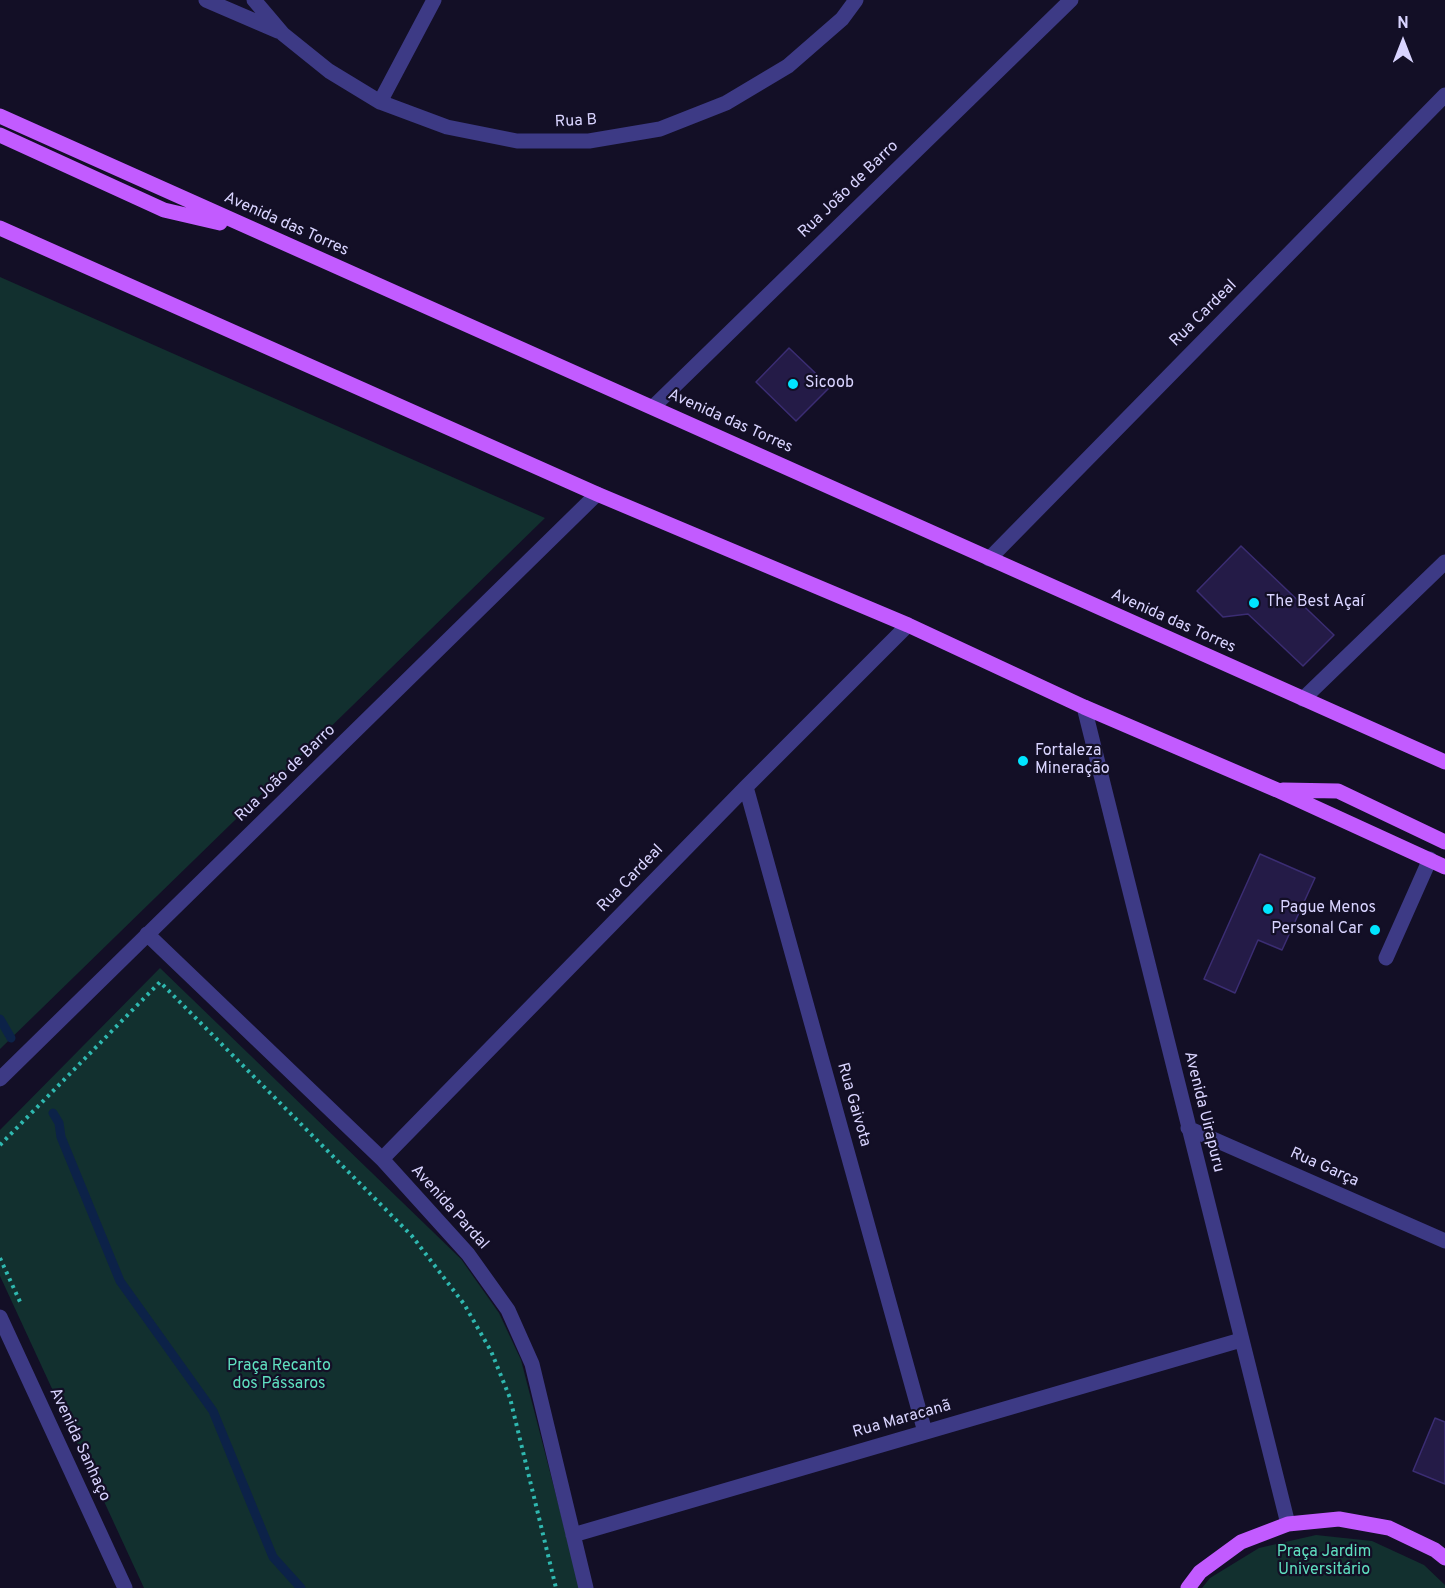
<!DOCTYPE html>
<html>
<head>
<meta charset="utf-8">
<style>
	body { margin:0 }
	#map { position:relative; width:1445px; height:1588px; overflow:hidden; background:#130f26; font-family:Overpass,sans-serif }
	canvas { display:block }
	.north { position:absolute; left:1373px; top:12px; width:60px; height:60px; -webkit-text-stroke:4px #130f26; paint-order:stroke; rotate:0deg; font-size:16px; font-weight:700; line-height:24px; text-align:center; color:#d9d4ff }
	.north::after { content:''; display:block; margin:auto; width:21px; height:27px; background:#d9d4ff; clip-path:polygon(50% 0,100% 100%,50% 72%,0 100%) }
</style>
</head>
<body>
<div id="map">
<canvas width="1445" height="1588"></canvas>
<div class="north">N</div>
</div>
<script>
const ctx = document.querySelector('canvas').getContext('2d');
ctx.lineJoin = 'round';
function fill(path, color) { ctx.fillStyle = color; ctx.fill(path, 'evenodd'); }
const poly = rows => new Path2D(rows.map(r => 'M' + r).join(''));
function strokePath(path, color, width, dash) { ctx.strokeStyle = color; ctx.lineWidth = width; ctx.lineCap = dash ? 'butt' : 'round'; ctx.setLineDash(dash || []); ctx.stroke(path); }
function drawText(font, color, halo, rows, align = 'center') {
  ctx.font = font + ' Overpass,sans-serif'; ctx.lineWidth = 4.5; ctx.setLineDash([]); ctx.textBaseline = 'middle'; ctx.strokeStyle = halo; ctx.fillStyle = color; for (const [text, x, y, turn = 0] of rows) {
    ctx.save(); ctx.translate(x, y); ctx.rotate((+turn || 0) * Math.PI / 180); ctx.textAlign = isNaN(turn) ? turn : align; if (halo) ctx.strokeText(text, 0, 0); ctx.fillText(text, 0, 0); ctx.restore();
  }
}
const green = poly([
	[0,277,545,518,0,1049],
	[160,968,461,1259,499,1313,521,1360,580,1588,144,1588,0,1276,0,1130],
	[1316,1535,1372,1541,1424,1565,1445,1585,1445,1588,1202,1588,1210,1578,1259,1548]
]);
const stream = poly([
	[0,1019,11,1038],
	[53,1113,59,1123,61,1137,120,1281,213,1411,273,1557,301,1588]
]);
const building = poly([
	[789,348,830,387,796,421,756,382,789,348],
	[1241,546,1334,635,1303,666,1248,614,1223,617,1197,591,1241,546],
	[1260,854,1315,878,1282,950,1258,940,1235,993,1204,979,1260,854],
	[1435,1418,1445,1422,1445,1484,1413,1471,1435,1418]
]);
const path = poly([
	[0,1145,160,982,412,1236,464,1304,491,1351,510,1398,556,1588],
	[0,1258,21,1304]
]);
const minor = poly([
	[206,0,278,31],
	[254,0,283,34,329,71,380,102,447,127,517,141,589,141,660,129,726,103,788,66,842,19,856,0],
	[380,102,434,0],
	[653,407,1071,0],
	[989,559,1445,95],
	[1303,699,1445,562],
	[1084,707,1288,1524],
	[746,787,925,1432],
	[147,934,382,1159,468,1254,508,1310,532,1364,586,1588],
	[1386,958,1430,859],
	[0,1079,597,494],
	[1188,1128,1445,1241],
	[382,1159,746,787,908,625],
	[0,1317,125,1588],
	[573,1535,1241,1340]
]);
const major = poly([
	[0,116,1445,762],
	[0,135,164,210,220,223],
	[0,228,597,494,908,625,1084,707,1277,790,1445,867],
	[1283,790,1338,791,1445,842],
	[1188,1588,1200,1572,1241,1542,1288,1524,1339,1519,1389,1528,1435,1550,1445,1558]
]);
const markers = [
	[793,384,6,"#00e5ff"],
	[1254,603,6,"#00e5ff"],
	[1023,761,6,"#00e5ff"],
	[1268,909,6,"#00e5ff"],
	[1375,930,6,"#00e5ff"]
];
const streetNames = [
	["Rua B",576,122,-3],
	["Rua João de Barro",849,190,-44],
	["Avenida das Torres",286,225,24],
	["Rua Cardeal",1204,314,-45],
	["Avenida das Torres",730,422,24],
	["Avenida das Torres",1173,622,24],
	["Rua João de Barro",286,774,-44],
	["Rua Cardeal",631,879,-46],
	["Rua Gaivota",853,1105,74],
	["Avenida Uirapuru",1203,1112,76],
	["Rua Garça",1324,1168,24],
	["Avenida Pardal",449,1208,48],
	["Rua Maracanã",902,1420,-16],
	["Avenida Sanhaço",79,1445,65]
];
const poiNames = [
	["Sicoob",805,384],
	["The Best Açaí",1266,603],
	["Fortaleza",1035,752],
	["Mineração",1035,770],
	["Pague Menos",1280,909],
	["Personal Car",1363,930,"right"]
];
const parkNames = [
	["Praça Recanto",279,1367],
	["dos Pássaros",279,1385],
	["Praça Jardim",1324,1553],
	["Universitário",1324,1571]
];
fill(green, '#12302f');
strokePath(stream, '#0c2248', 9);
fill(building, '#241b47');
strokePath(building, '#3b2d73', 1.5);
strokePath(path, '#2fb8b0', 4, [3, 4.5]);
strokePath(minor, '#3d3a85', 15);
strokePath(major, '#c25bff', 15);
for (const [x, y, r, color] of markers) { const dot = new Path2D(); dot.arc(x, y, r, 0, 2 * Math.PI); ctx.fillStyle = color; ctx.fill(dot); strokePath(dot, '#130f26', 2); }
drawText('16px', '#d9d4ff', '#130f26', streetNames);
drawText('16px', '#d9d4ff', '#130f26', poiNames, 'left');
drawText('16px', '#5fe0c0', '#130f26', parkNames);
</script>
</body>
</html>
